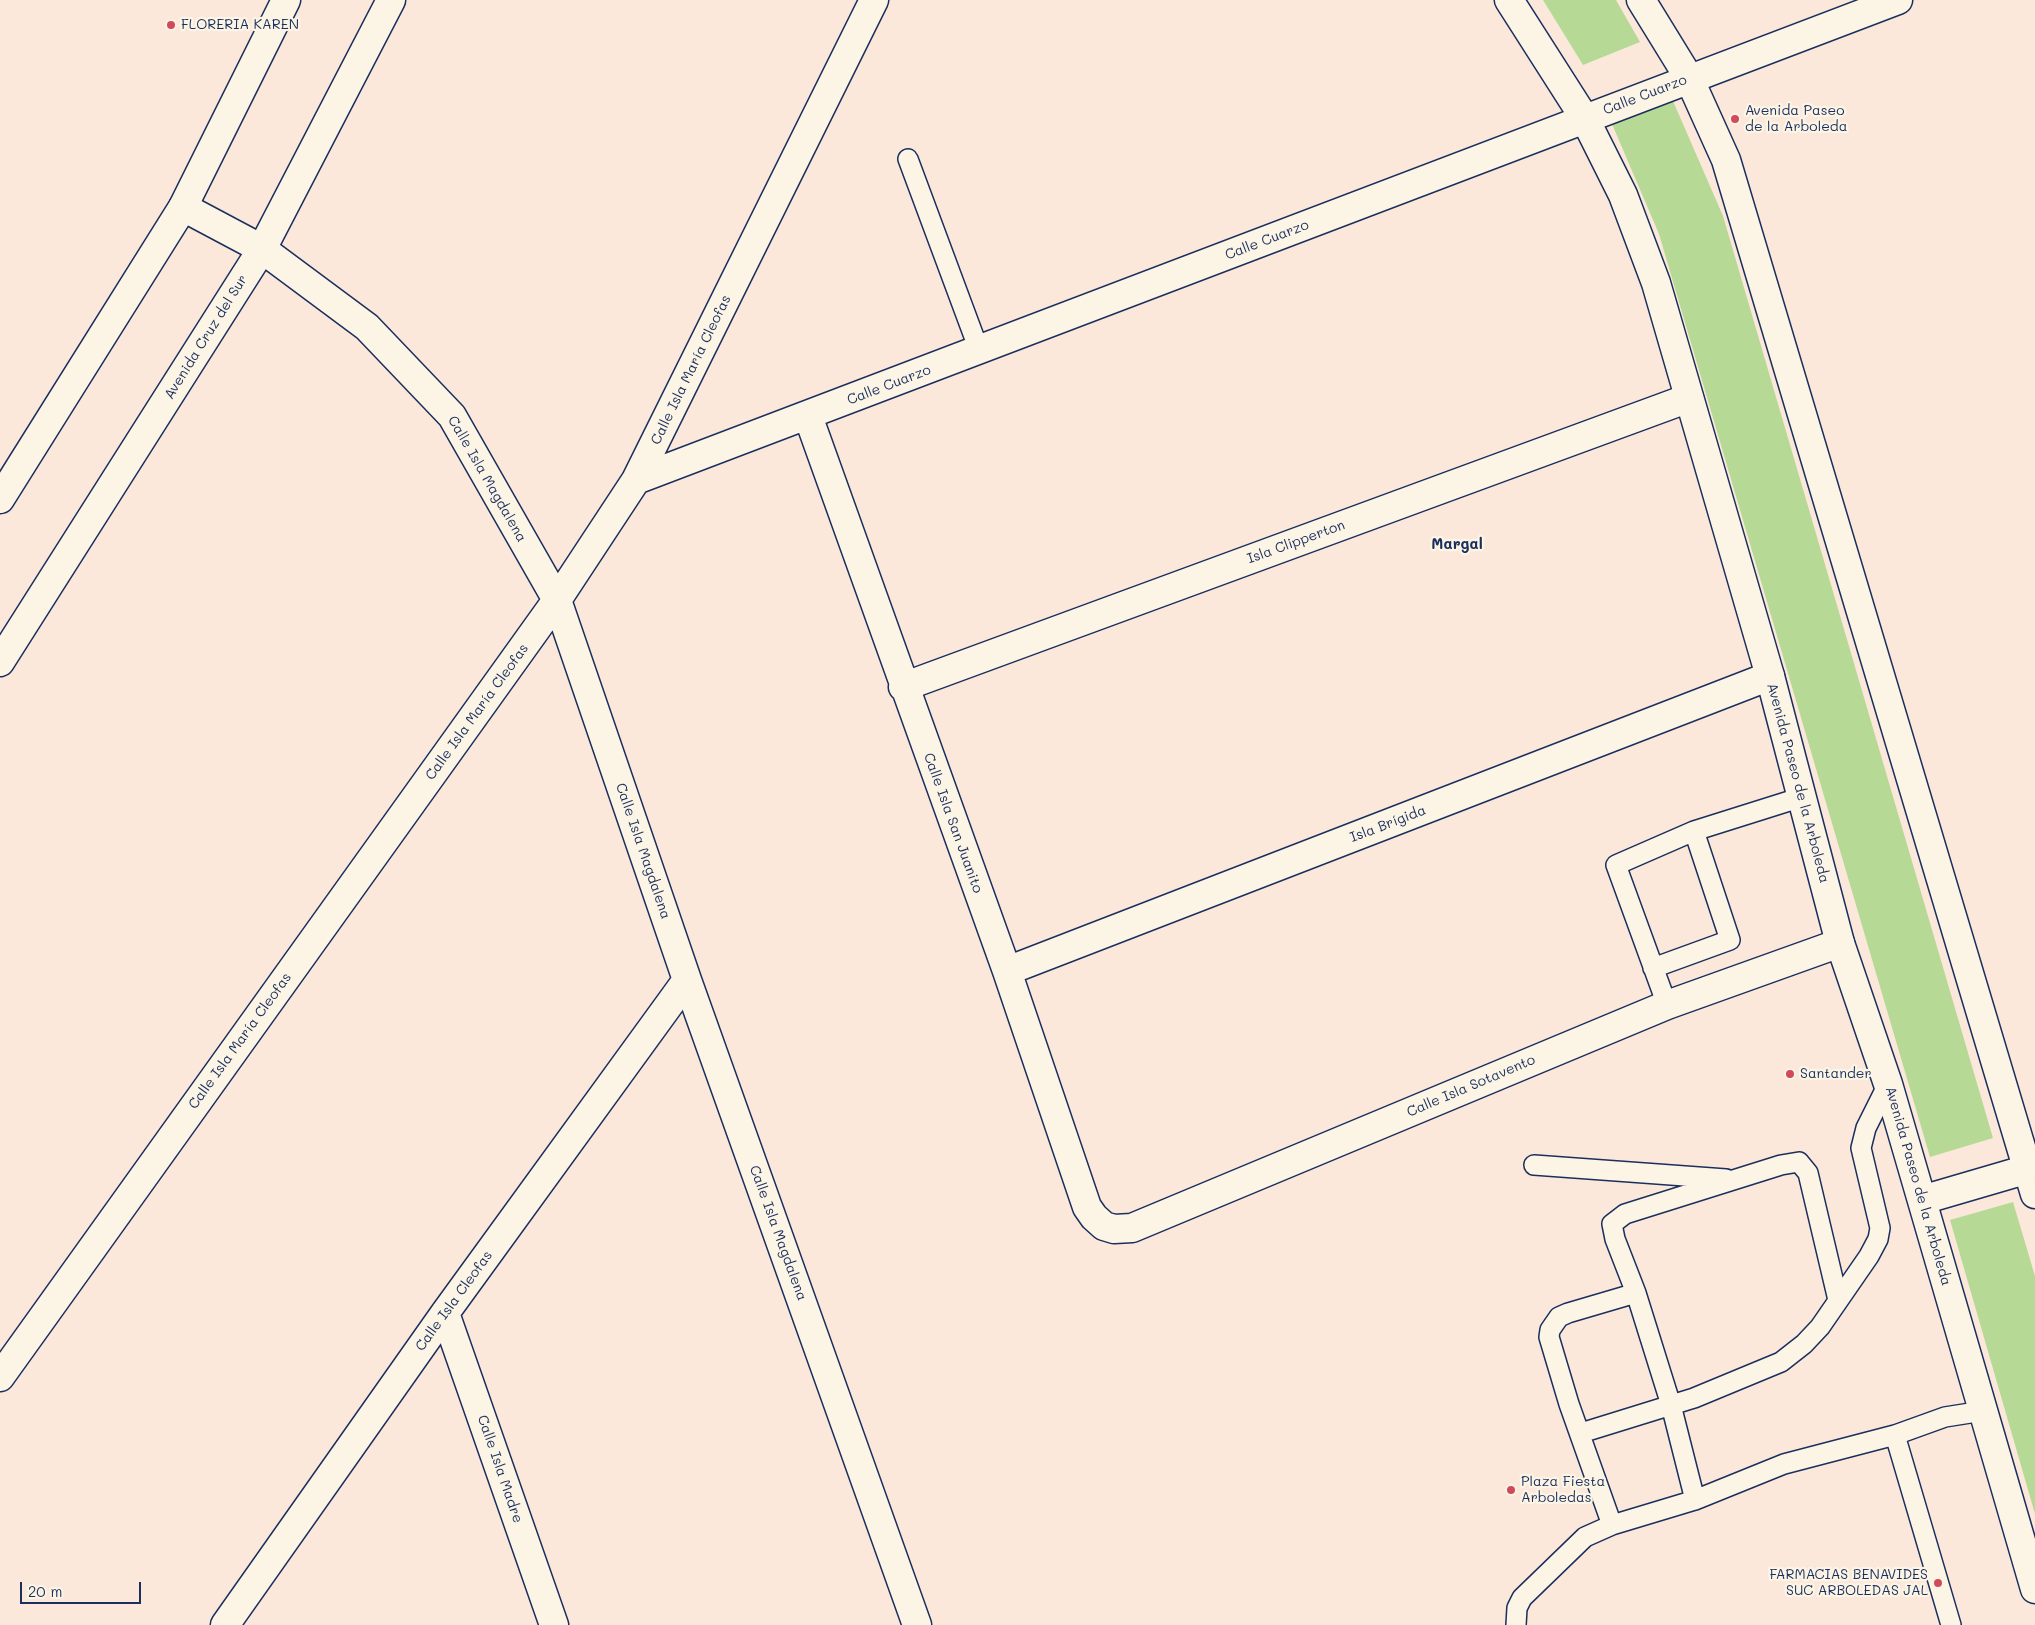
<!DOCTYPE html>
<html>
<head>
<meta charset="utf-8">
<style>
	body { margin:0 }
	#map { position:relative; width:2035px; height:1625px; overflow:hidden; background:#fbe8da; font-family:Mali,sans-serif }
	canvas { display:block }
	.scale { position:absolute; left:20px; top:1582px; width:121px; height:22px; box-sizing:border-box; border:2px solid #1b2f5e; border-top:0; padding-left:6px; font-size:15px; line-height:18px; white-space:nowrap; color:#1b2f5e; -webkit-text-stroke:4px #fcf5e5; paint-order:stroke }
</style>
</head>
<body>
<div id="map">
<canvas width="2035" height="1625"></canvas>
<div class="scale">20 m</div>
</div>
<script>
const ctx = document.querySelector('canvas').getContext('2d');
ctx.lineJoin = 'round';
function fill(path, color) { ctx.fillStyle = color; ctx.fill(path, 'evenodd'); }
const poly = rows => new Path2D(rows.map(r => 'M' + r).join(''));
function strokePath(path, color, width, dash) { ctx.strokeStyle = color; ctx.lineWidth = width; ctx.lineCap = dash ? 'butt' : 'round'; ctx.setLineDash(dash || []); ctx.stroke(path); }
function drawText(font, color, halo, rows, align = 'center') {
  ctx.font = font + ' Mali,sans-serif'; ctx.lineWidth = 4.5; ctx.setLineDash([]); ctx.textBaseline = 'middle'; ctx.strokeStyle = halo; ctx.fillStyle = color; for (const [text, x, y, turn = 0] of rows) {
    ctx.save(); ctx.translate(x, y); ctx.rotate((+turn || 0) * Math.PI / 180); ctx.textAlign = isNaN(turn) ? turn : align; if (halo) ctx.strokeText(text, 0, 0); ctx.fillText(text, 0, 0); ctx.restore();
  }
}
const green = poly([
	[1543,0,1616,0,1640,42,1583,65],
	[1673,101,1723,216,1993,1138,1930,1157,1659,234,1612,124],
	[2013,1202,2035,1276,2035,1514,1950,1220]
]);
const lane = poly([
	[908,159,979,350],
	[1653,968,1730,940,1694,831],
	[1667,1005,1616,865,1694,831,1802,797],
	[1534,1165,1726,1179],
	[1581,1433,1694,1398,1781,1362,1804,1344,1820,1327,1869,1256,1878,1239,1880,1228,1861,1148,1866,1128,1888,1084],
	[1895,1435,1945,1417,1983,1411],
	[1695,1500,1671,1405,1636,1293,1615,1239,1612,1224,1625,1214,1781,1165,1799,1162,1808,1173,1838,1300],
	[1612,1525,1569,1404,1549,1337,1550,1330,1559,1317,1568,1313,1636,1293],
	[1516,1625,1517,1608,1522,1598,1585,1537,1612,1525,1695,1500,1784,1464,1895,1435,1951,1625]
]);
const street = poly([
	[183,207,262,249,367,327,452,416,557,600,687,980,917,1625],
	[808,416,1007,971,1087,1207,1094,1217,1104,1226,1114,1229,1132,1228,1667,1005,1840,943],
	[636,480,1898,0],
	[903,687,1689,398],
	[1007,971,1770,676],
	[445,1313,554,1625],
	[0,1377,557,600,636,480,874,0],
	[225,1625,445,1313,687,980]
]);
const secondary = poly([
	[1509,0,1585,119,1623,195,1656,283,1770,676,1840,943,1888,1084,2035,1589],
	[1641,0,1689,78,1726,160,2035,1194],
	[0,499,183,207,286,0],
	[0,662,262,249,391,0],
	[1922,1200,2028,1169]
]);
const markers = [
	[171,25,5,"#d1495b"],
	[1735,119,5,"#d1495b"],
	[1790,1074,5,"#d1495b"],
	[1511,1490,5,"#d1495b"],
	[1938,1583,5,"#d1495b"]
];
const poiNames = [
	["FLORERIA KAREN",181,25],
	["Avenida Paseo",1745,111],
	["de la Arboleda",1745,127],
	["Santander",1800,1074],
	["Plaza Fiesta",1521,1482],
	["Arboledas",1521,1498],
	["FARMACIAS BENAVIDES",1928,1575,"right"],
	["SUC ARBOLEDAS JAL",1928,1591,"right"]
];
const streetNames = [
	["Calle Cuarzo",1645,95,-21],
	["Calle Cuarzo",1267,240,-21],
	["Avenida Cruz del Sur",206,337,-58],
	["Calle Isla María Cleofas",691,370,-64],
	["Calle Cuarzo",889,385,-21],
	["Calle Isla Magdalena",487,479,60],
	["Isla Clipperton",1296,542,-20],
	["Calle Isla María Cleofas",477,712,-54],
	["Avenida Paseo de la Arboleda",1798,783,75],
	["Calle Isla San Juanito",953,823,70],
	["Isla Brígida",1388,824,-21],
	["Calle Isla Magdalena",643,851,71],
	["Calle Isla María Cleofas",240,1041,-54],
	["Calle Isla Sotavento",1471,1086,-23],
	["Avenida Paseo de la Arboleda",1918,1186,74],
	["Calle Isla Magdalena",778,1233,70],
	["Calle Isla Cleofas",454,1301,-54],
	["Calle Isla Madre",500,1469,71]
];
const neighbourhoodNames = [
	["Margal",1457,544]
];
fill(green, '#b6da95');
strokePath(lane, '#1b2f5e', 22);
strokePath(street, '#1b2f5e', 31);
strokePath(secondary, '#1b2f5e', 31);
strokePath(lane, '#fcf5e5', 19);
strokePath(street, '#fcf5e5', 28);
strokePath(secondary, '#fcf5e5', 28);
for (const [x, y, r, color] of markers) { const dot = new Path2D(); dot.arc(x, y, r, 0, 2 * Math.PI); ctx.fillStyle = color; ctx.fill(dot); strokePath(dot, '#fcf5e5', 2); }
drawText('14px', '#1b2f5e', '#fcf5e5', poiNames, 'left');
drawText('14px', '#1b2f5e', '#fcf5e5', streetNames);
drawText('bold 15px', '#1b2f5e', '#fcf5e5', neighbourhoodNames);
</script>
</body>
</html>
